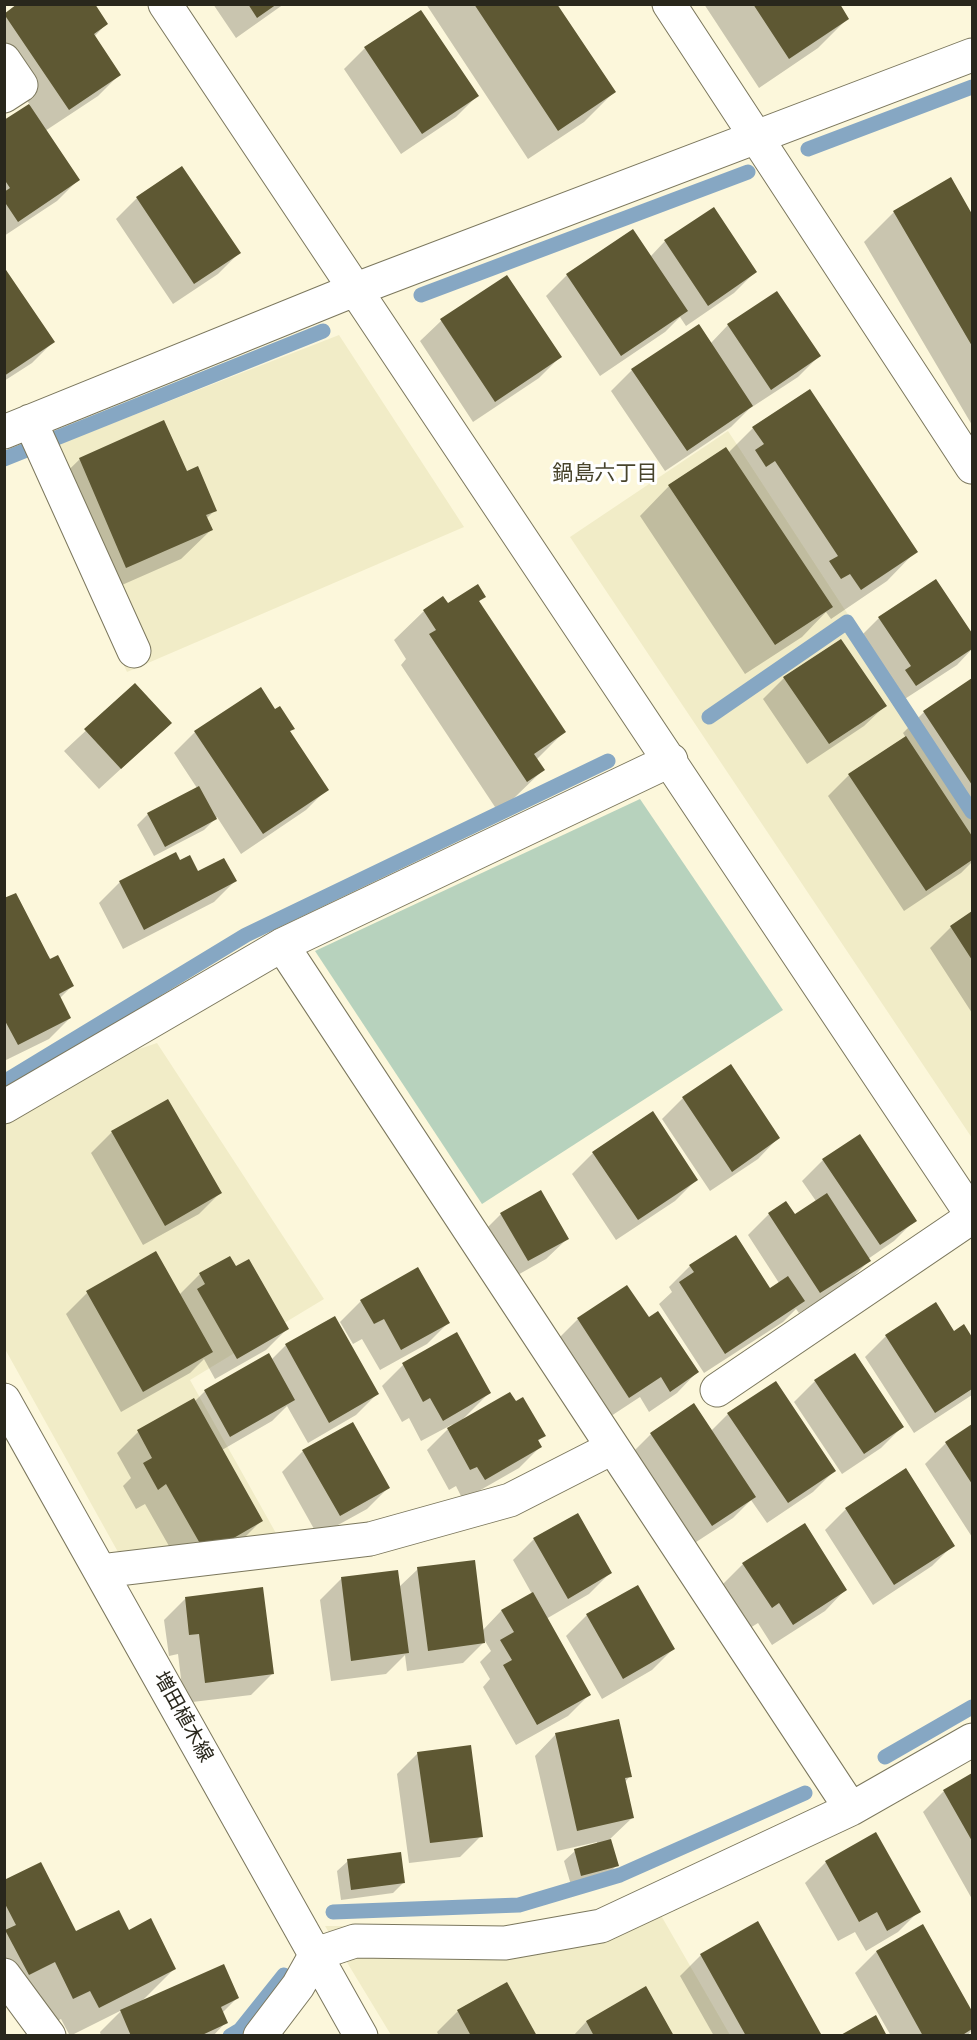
<!DOCTYPE html>
<html>
<head>
<meta charset="utf-8">
<style>
	body { margin:0 }
	#map { position:relative; width:977px; height:2040px; overflow:hidden; background:#fcf7db; font-family:"Noto Sans",sans-serif }
	canvas { display:block }
	.frame { position:absolute; inset:0; border:6px solid #29271c; pointer-events:none }
</style>
</head>
<body>
<div id="map">
<canvas width="977" height="2040"></canvas>
<div class="frame"></div>
</div>
<script>
const ctx = document.querySelector('canvas').getContext('2d');
ctx.lineJoin = 'round';
function fill(path, color) { ctx.fillStyle = color; ctx.fill(path, 'evenodd'); }
const poly = rows => new Path2D(rows.map(r => 'M' + r).join(''));
function strokePath(path, color, width, dash) { ctx.strokeStyle = color; ctx.lineWidth = width; ctx.lineCap = dash ? 'butt' : 'round'; ctx.setLineDash(dash || []); ctx.stroke(path); }
function drawText(font, color, halo, rows, align = 'center') {
  ctx.font = font + ' "Noto Sans","Noto Sans JP",sans-serif'; ctx.lineWidth = 6; ctx.setLineDash([]); ctx.textBaseline = 'middle'; ctx.strokeStyle = halo; ctx.fillStyle = color; for (const [text, x, y, turn = 0] of rows) {
    ctx.save(); ctx.translate(x, y); ctx.rotate((+turn || 0) * Math.PI / 180); ctx.textAlign = isNaN(turn) ? turn : align; if (halo) ctx.strokeText(text, 0, 0); ctx.fillText(text, 0, 0); ctx.restore();
  }
}
const built = poly([
	[339,335,464,527,127,672,31,455],
	[728,431,972,804,972,1138,570,537],
	[157,1043,324,1299,190,1380,277,1535,118,1552,5,1349,4,1095],
	[648,1893,730,2035,391,2035,325,1926,499,1926,576,1922]
]);
const green = poly([
	[640,799,783,1010,482,1204,315,951]
]);
const shadow = poly([
	[20,4,106,24,94,37,119,75,98,96,45,131,78,180,57,201,4,236,4,122,30,105,4,66,4,15],
	[213,4,284,4,236,38],
	[426,4,555,4,614,92,584,122,528,159],
	[704,4,838,4,847,19,818,48,759,88],
	[365,48,477,96,456,117,401,154,344,69],
	[950,179,972,217,972,425,864,242,894,212],
	[137,198,239,253,218,274,173,304,116,219],
	[665,241,755,272,734,293,686,326,680,317,665,332,600,376,546,296,567,275,650,257],
	[4,270,53,342,32,363,4,381],
	[506,277,560,357,539,378,473,422,420,341,441,321],
	[776,293,819,356,798,377,749,409,731,427,665,471,611,391,632,370,710,344,728,325],
	[753,428,916,551,887,581,831,619,826,612,802,637,745,674,640,516,669,486,728,453],
	[80,459,186,473,215,510,206,519,211,530,181,559,97,596,50,488],
	[936,581,972,636,972,649,957,665,894,706,885,692,890,687,858,639,879,618],
	[484,597,478,602,564,732,536,760,543,770,513,799,497,810,401,665,406,659,394,640,424,611],
	[784,678,885,706,864,726,807,764,763,699],
	[972,679,972,862,961,873,904,911,828,796,849,775,906,738,903,733,924,712],
	[135,685,149,743,99,789,64,751],
	[275,711,293,729,289,732,327,789,306,810,241,854,217,817,204,830,154,856,137,825,148,814,197,788,174,753,195,732],
	[180,862,197,873,235,881,214,902,123,949,99,903,120,882],
	[4,900,72,986,60,998,70,1018,49,1039,4,1061],
	[972,913,972,1013,930,948,951,927],
	[683,1098,778,1138,758,1159,710,1191,662,1119],
	[167,1101,220,1193,199,1214,143,1245,91,1153,112,1132],
	[652,1114,696,1180,675,1201,616,1240,572,1174,593,1153],
	[823,1160,915,1220,894,1241,868,1259,869,1261,848,1282,799,1313,796,1309,783,1322,704,1373,659,1304,672,1292,669,1287,690,1266,735,1237,769,1290,779,1283,748,1235,769,1214,794,1216,816,1201,802,1181],
	[501,1214,567,1239,546,1259,507,1281,480,1235],
	[156,1253,179,1295,200,1274,287,1329,266,1350,215,1379,204,1359,190,1373,121,1412,66,1314,87,1293],
	[627,1287,648,1319,697,1372,677,1393,649,1412,640,1397,608,1418,557,1340,578,1319],
	[361,1301,448,1323,427,1344,380,1370,362,1339,353,1344,340,1322],
	[964,1326,972,1340,972,1395,914,1433,865,1357,886,1336,954,1333],
	[457,1334,489,1393,463,1419,544,1435,537,1442,540,1447,519,1468,463,1500,456,1486,449,1490,427,1450,453,1424,421,1441,409,1418,402,1422,382,1386,403,1365],
	[286,1345,377,1394,356,1415,308,1443,287,1406,272,1421,222,1450,261,1521,240,1542,185,1574,145,1504,136,1509,123,1486,131,1478,117,1453,138,1432,194,1402,205,1391,271,1360],
	[815,1381,902,1427,881,1448,842,1474,794,1402],
	[728,1414,834,1471,813,1492,767,1523,751,1500,733,1518,690,1546,630,1455,651,1434,711,1431],
	[972,1426,972,1537,925,1464,946,1443],
	[303,1451,388,1488,367,1509,318,1536,282,1472],
	[846,1509,953,1545,932,1566,873,1605,825,1530],
	[534,1539,610,1573,589,1594,546,1619,589,1695,568,1716,516,1745,483,1687,490,1679,480,1662,491,1651,485,1641,463,1663,407,1671,405,1655,386,1674,331,1681,320,1600,341,1579,399,1587,418,1569,482,1631,501,1611,532,1594,513,1560],
	[743,1564,845,1590,825,1611,772,1645,758,1623,750,1628,722,1585],
	[185,1599,272,1674,251,1695,184,1703,178,1654,169,1656,164,1620],
	[587,1615,673,1649,652,1670,602,1699,566,1636],
	[556,1734,630,1776,625,1782,632,1818,610,1839,617,1865,606,1876,571,1885,564,1861,575,1851,597,1845,597,1842,557,1851,535,1756],
	[418,1753,481,1836,460,1857,409,1863,397,1774],
	[972,1775,972,1899,923,1812,944,1791],
	[348,1861,404,1882,393,1893,341,1900,337,1871],
	[826,1862,919,1911,898,1932,866,1951,855,1932,838,1941,805,1883],
	[4,1882,76,1933,128,1932,174,1969,141,2002,237,1998,222,2013,226,2022,213,2036,101,2036,100,2032,122,2010,70,2036,61,2019,44,2028,4,2000],
	[923,1926,972,2014,972,2030,967,2036,891,2036,855,1973,876,1952],
	[701,1955,817,2036,714,2036,680,1976],
	[646,1988,673,2036,573,2036,586,2022],
	[458,2011,535,2036,439,2036,437,2032]
]);
const stream = poly([
	[808,149,972,87],
	[421,295,748,172],
	[4,459,323,331],
	[709,717,847,622,972,812],
	[4,1082,246,935,608,761],
	[885,1757,972,1707],
	[333,1912,519,1905,620,1875,805,1793],
	[230,2036,240,2030,284,1975]
]);
const building = poly([
	[17,4,95,4,108,24,94,34,121,75,69,110,4,14],
	[248,4,277,4,257,18],
	[474,4,557,4,616,92,558,131],
	[753,4,840,4,849,19,789,59],
	[421,10,479,96,422,134,364,47],
	[29,104,80,180,18,222,4,201,4,192,10,188,4,179,4,120],
	[182,166,241,253,194,284,136,197],
	[951,177,972,214,972,346,893,211],
	[714,207,757,272,708,306,664,240],
	[633,229,688,311,621,356,566,274],
	[4,267,55,342,4,376],
	[507,275,562,357,495,402,440,319],
	[777,291,821,356,771,390,727,324],
	[699,324,753,406,687,451,631,369],
	[810,389,918,552,861,590,850,574,841,579,829,561,838,556,775,461,766,467,755,450,764,444,752,427],
	[164,420,187,471,198,466,217,511,206,515,213,530,126,568,79,458],
	[726,447,833,607,775,645,668,485],
	[936,579,972,633,972,649,916,686,905,670,911,666,878,617],
	[478,584,486,597,479,601,566,732,534,754,545,770,527,782,429,634,436,630,423,610,443,596,448,603],
	[841,639,887,706,829,744,783,677],
	[972,678,972,785,923,711],
	[135,683,172,723,121,769,84,729],
	[261,687,275,709,280,706,295,729,290,731,329,790,263,834,194,731],
	[906,736,972,836,972,860,926,891,848,774],
	[199,786,217,819,165,847,147,813],
	[176,852,180,860,190,855,198,871,224,858,237,881,144,930,119,881],
	[16,893,50,959,58,955,74,986,59,994,71,1018,18,1045,4,1019,4,898],
	[972,911,972,960,950,926],
	[731,1064,780,1138,732,1172,682,1097],
	[168,1099,222,1193,165,1226,111,1131],
	[653,1111,698,1180,638,1220,592,1152],
	[860,1134,917,1221,880,1245,822,1159],
	[541,1190,569,1239,528,1261,500,1213],
	[827,1193,871,1261,820,1293,768,1213,786,1201,795,1214],
	[736,1235,770,1288,788,1276,805,1301,725,1354,679,1282,694,1272,689,1265],
	[156,1251,213,1352,143,1392,86,1291],
	[230,1256,236,1266,249,1259,289,1329,237,1359,197,1289,205,1284,199,1273],
	[418,1267,450,1323,401,1350,384,1319,374,1324,360,1300],
	[627,1285,649,1317,658,1311,699,1372,670,1392,661,1377,629,1398,577,1318],
	[936,1302,954,1331,964,1324,972,1337,972,1389,935,1413,885,1335],
	[335,1316,379,1394,329,1423,285,1344],
	[457,1332,491,1393,443,1421,430,1398,423,1402,402,1363],
	[269,1353,295,1400,230,1437,204,1390],
	[855,1353,904,1427,864,1454,814,1380],
	[776,1381,836,1471,788,1503,727,1413],
	[510,1392,516,1401,523,1397,546,1436,538,1440,542,1447,485,1480,477,1467,470,1470,447,1428],
	[194,1398,263,1521,206,1554,166,1484,158,1490,143,1463,152,1458,137,1430],
	[694,1403,756,1497,712,1526,650,1433],
	[353,1422,390,1488,340,1516,302,1450],
	[972,1424,972,1484,945,1442],
	[906,1468,955,1546,894,1585,845,1508],
	[578,1513,612,1573,568,1599,533,1538],
	[805,1523,847,1590,793,1625,779,1603,772,1608,742,1563],
	[475,1560,485,1643,428,1651,417,1567],
	[398,1570,409,1653,351,1661,341,1577],
	[638,1585,675,1649,623,1679,586,1614],
	[263,1587,274,1674,205,1683,199,1634,189,1635,185,1597],
	[533,1592,591,1695,537,1725,503,1665,512,1660,500,1640,514,1632,501,1610],
	[619,1719,632,1777,625,1778,634,1818,577,1831,555,1733],
	[471,1745,483,1837,430,1843,417,1752],
	[972,1773,972,1841,943,1790],
	[876,1832,921,1912,887,1931,877,1912,859,1922,825,1861],
	[611,1839,619,1866,581,1876,574,1849],
	[401,1852,405,1883,351,1890,347,1859],
	[41,1862,76,1931,119,1910,129,1930,151,1918,176,1969,99,2008,90,1991,73,1999,55,1962,29,1975,5,1930,16,1925,4,1902,4,1880],
	[758,1921,821,2034,818,2036,746,2036,700,1954],
	[923,1924,972,2011,972,2029,961,2036,923,2036,876,1951],
	[224,1964,239,1998,221,2007,228,2023,200,2036,131,2036,120,2010],
	[507,1982,537,2036,471,2036,457,2010],
	[646,1986,674,2036,594,2036,586,2021],
	[876,2015,887,2036,839,2036]
]);
const minor = poly([
	[165,4,972,1215],
	[669,4,972,467],
	[4,60,21,85,4,96],
	[30,421,134,651],
	[4,432,354,290,972,55],
	[282,945,851,1809],
	[4,1107,282,945,671,760],
	[717,1390,972,1217],
	[4,1400,361,2036],
	[101,1571,370,1539,510,1500,612,1448],
	[4,1975,49,2036],
	[260,2036,298,1986,316,1954,355,1941,505,1943,601,1926,851,1809,972,1740]
]);
const streetNames = [
	["増田植木線",183,1717,61]
];
const neighbourhoodNames = [
	["鍋島六丁目",605,474]
];
fill(built, '#f1ecc7');
fill(green, '#b7d2bd');
fill(shadow, '#0003');
strokePath(stream, '#86a7c3', 15);
fill(building, '#5e5833');
strokePath(minor, '#7b775d', 35);
strokePath(minor, '#fff', 33);
drawText('20px', '#29271c', '#fff', streetNames);
drawText('21px', '#48442c', '#fff', neighbourhoodNames);
</script>
</body>
</html>
